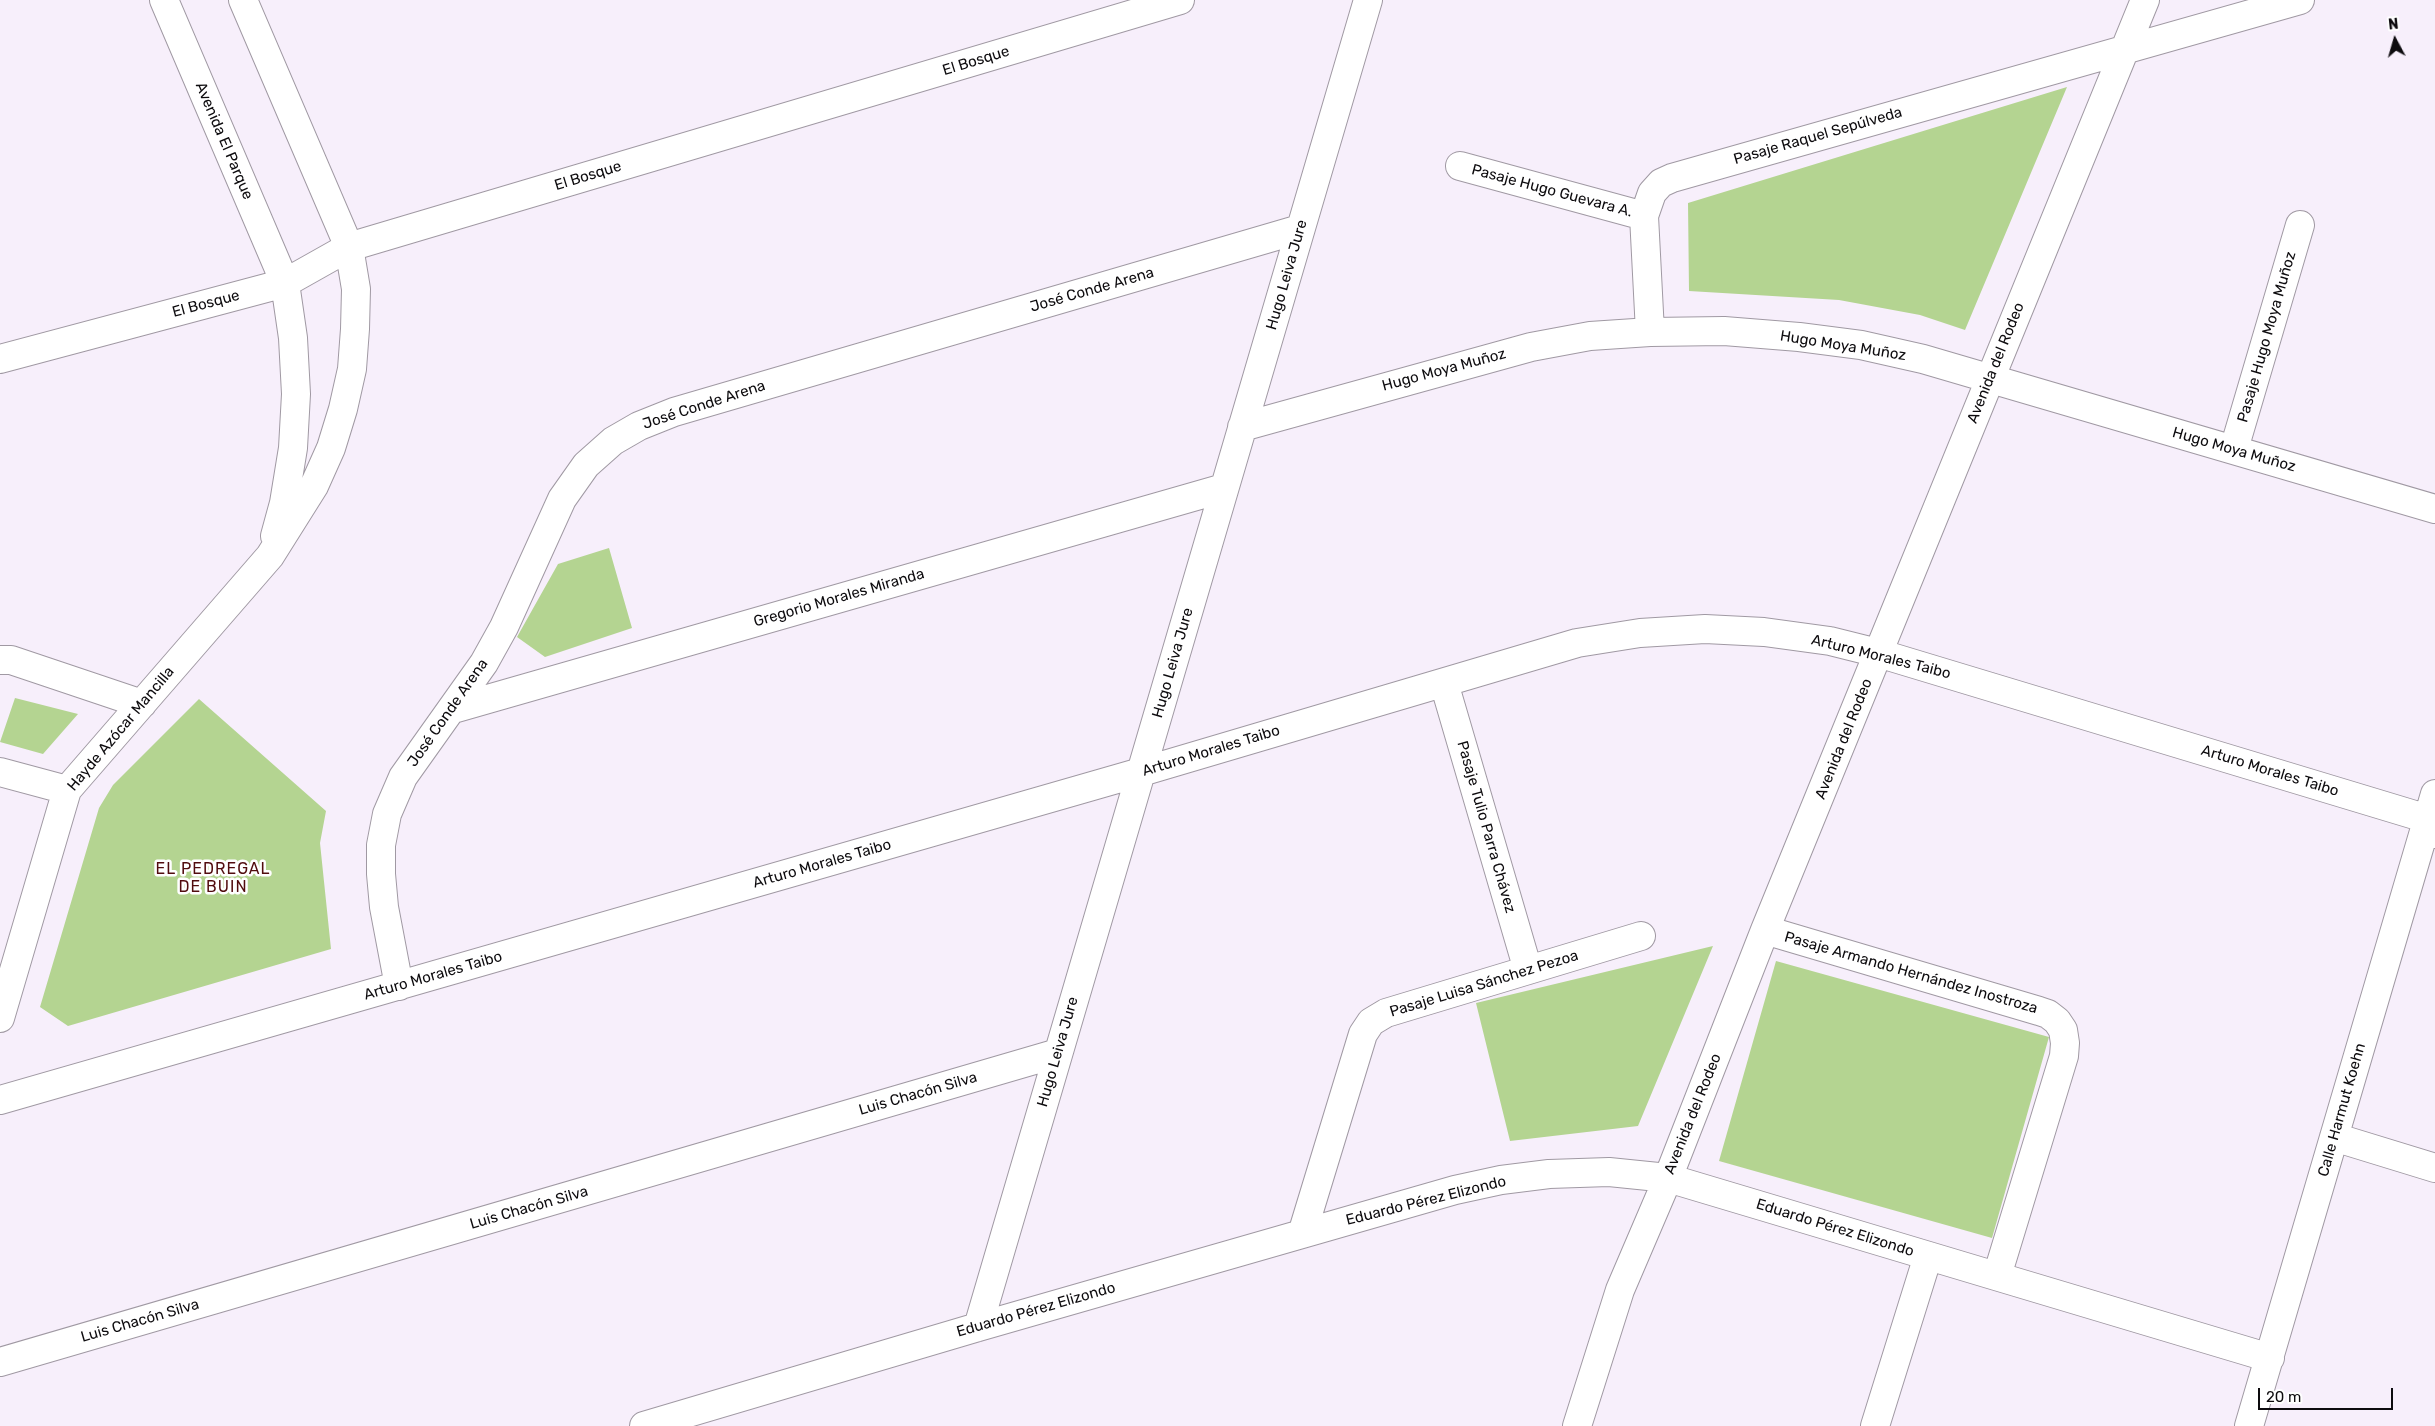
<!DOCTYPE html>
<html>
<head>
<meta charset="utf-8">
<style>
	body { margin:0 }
	#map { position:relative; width:2435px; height:1426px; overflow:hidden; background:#f7effb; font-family:Rubik,sans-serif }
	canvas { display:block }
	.north { position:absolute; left:2370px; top:15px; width:50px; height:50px; -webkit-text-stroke:4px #fff; paint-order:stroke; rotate:354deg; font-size:14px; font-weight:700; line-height:20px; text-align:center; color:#0d0b0e }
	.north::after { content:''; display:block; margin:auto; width:18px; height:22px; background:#0d0b0e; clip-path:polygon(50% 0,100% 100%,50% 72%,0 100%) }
	.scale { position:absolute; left:2258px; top:1388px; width:135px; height:22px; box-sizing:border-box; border:2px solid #0d0b0e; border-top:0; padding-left:6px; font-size:15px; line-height:18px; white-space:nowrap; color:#0d0b0e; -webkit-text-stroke:4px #fff; paint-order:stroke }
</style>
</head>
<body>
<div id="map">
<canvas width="2435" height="1426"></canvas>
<div class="north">N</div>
<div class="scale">20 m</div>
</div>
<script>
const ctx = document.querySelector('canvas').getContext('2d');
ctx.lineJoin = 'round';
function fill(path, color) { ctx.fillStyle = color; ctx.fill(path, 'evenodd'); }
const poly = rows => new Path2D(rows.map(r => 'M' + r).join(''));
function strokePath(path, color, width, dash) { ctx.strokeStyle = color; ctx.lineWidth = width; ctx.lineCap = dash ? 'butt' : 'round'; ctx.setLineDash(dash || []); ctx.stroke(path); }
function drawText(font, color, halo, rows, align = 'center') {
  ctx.font = font + ' Rubik,sans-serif'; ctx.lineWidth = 5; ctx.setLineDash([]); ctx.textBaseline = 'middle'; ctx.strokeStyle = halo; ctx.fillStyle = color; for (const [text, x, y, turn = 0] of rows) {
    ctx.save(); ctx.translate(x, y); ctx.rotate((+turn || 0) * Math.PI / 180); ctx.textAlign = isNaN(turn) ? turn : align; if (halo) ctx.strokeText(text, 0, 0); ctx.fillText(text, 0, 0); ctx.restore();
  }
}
const green = poly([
	[2067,87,1965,330,1920,315,1839,300,1689,291,1688,203],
	[609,548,632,628,545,657,517,637,558,564],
	[15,698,78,714,43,754,0,742],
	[199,699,326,811,320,843,331,949,68,1026,40,1007,99,808,113,785],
	[1713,946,1638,1126,1510,1141,1476,1003],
	[1776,961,2049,1037,1992,1238,1719,1161]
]);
const minor = poly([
	[164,0,285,283,293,338,296,394,293,448,284,503,275,536],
	[1460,166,1644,216],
	[1650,332,1644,216,1652,193,1661,183,1672,178,2300,0],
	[0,359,285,283,349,247,1180,0],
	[1242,427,1531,347,1590,336,1650,332,1724,331,1799,337,1861,345,1923,359,2435,509],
	[2234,449,2300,225],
	[0,660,11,660,142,704],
	[1444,683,1528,970],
	[453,709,1224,488],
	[0,772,67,790],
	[1765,930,2039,1011,2048,1014,2057,1021,2063,1030,2065,1043,2064,1056,1997,1276],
	[399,986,384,907,381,874,381,845,387,814,403,777,484,663,504,627,562,499,586,465,613,441,639,426,674,412,1300,229],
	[0,1018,67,790,270,556,314,486,331,448,343,409,352,369,355,329,356,289,349,247,243,0],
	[0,1100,1141,772,1577,643,1640,633,1705,629,1764,632,1830,641,1878,653,2428,819,2435,834],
	[2334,1137,2435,1168],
	[1302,1234,1363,1034,1371,1022,1386,1013,1641,936],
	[978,1327,1368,0],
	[0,1362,1058,1053],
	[644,1426,978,1327,1455,1190,1501,1180,1549,1174,1609,1172,1668,1178,2270,1358],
	[1577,1426,1620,1290,1668,1178,1765,930,2145,0],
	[1875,1426,1928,1256],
	[2249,1426,2435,794]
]);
const streetNames = [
	["El Bosque",976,61,-17],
	["Pasaje Raquel Sepúlveda",1818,136,-16],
	["Avenida El Parque",224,141,67],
	["El Bosque",588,176,-17],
	["Pasaje Hugo Guevara A.",1552,191,15],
	["Hugo Leiva Jure",1287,275,-74],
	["José Conde Arena",1092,290,-16],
	["El Bosque",206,304,-15],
	["Pasaje Hugo Moya Muñoz",2267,337,-74],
	["Hugo Moya Muñoz",1843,346,9],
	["Avenida del Rodeo",1996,363,-68],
	["Hugo Moya Muñoz",1444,370,-15],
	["José Conde Arena",704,405,-18],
	["Hugo Moya Muñoz",2234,450,16],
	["Gregorio Morales Miranda",839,598,-16],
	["Arturo Morales Taibo",1881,657,14],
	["Hugo Leiva Jure",1173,663,-74],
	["José Conde Arena",448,713,-55],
	["Hayde Azócar Mancilla",121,729,-50],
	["Avenida del Rodeo",1844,739,-68],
	["Arturo Morales Taibo",1211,751,-17],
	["Arturo Morales Taibo",2270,771,17],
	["Pasaje Tulio Parra Chávez",1486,827,74],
	["Arturo Morales Taibo",822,864,-16],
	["Pasaje Armando Hernández Inostroza",1911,973,16],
	["Arturo Morales Taibo",433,976,-16],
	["Pasaje Luisa Sánchez Pezoa",1484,984,-17],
	["Hugo Leiva Jure",1058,1052,-74],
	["Luis Chacón Silva",918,1094,-16],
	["Calle Harmut Koehn",2342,1110,-74],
	["Avenida del Rodeo",1693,1114,-68],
	["Eduardo Pérez Elizondo",1426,1201,-14],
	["Luis Chacón Silva",529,1208,-16],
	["Eduardo Pérez Elizondo",1835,1228,17],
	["Eduardo Pérez Elizondo",1036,1310,-16],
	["Luis Chacón Silva",140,1321,-16]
];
const neighbourhoodNames = [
	["EL PEDREGAL",213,869],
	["DE BUIN",213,887]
];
fill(green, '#b4d491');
strokePath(minor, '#a099a3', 30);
strokePath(minor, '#fff', 28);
drawText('15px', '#0d0b0e', '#fff', streetNames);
ctx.letterSpacing = '1px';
drawText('16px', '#510c0e', '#fff', neighbourhoodNames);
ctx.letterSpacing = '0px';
</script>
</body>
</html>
